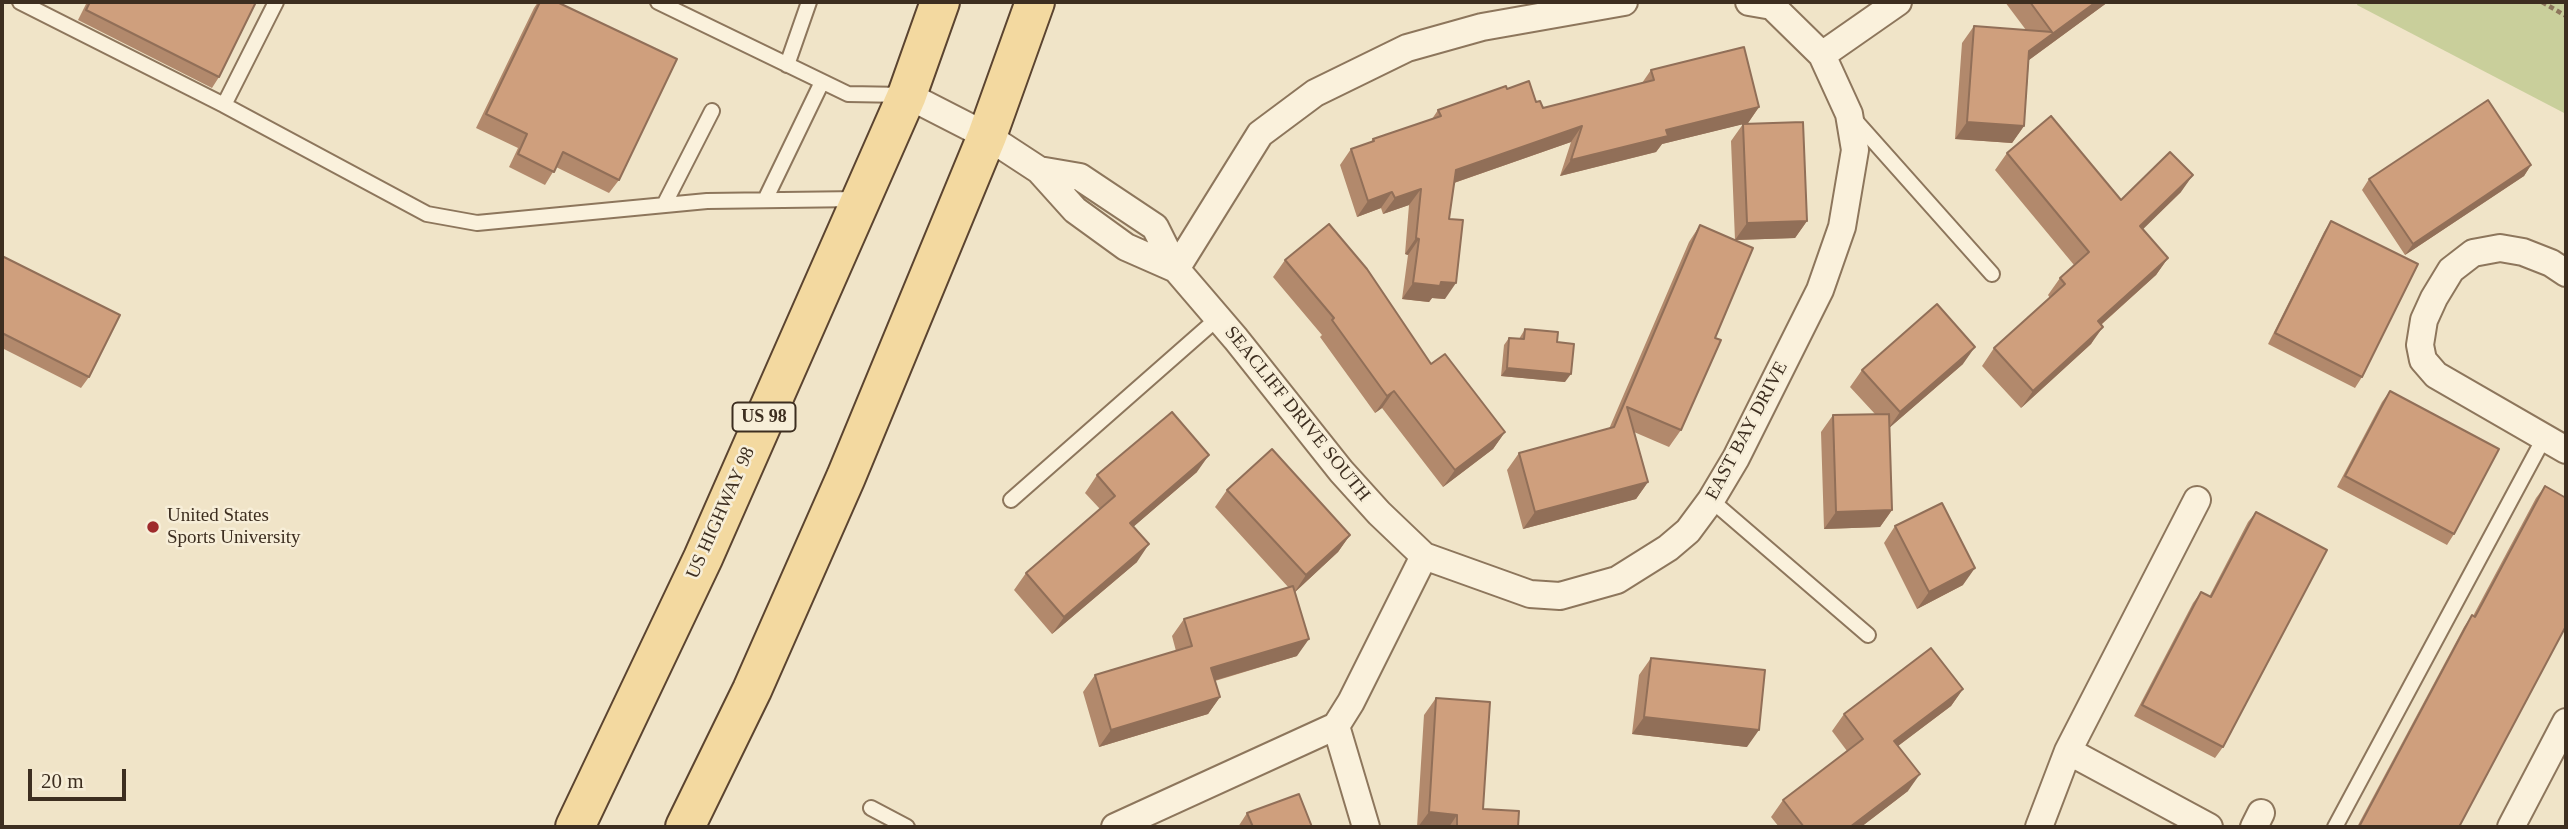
<!DOCTYPE html>
<html>
<head>
<meta charset="utf-8">
<style>
	body { margin:0 }
	#map { position:relative; width:2568px; height:829px; overflow:hidden; background:#f0e4c8; font-family:Georgia,serif }
	canvas { display:block }
	.frame { position:absolute; inset:0; border:4px solid #3d2e20; pointer-events:none }
	.scale { position:absolute; left:28px; top:769px; width:98px; height:32px; box-sizing:border-box; border:4px solid #3d2e20; border-top:0; padding-left:9px; font-size:21px; line-height:24px; white-space:nowrap; color:#3d2e20; -webkit-text-stroke:5px #f7eed8; paint-order:stroke }
</style>
</head>
<body>
<div id="map">
<canvas width="2568" height="829"></canvas>
<div class="frame"></div>
<div class="scale">20 m</div>
</div>
<script>
const ctx = document.querySelector('canvas').getContext('2d');
ctx.lineJoin = 'round';
function fill(path, color) { ctx.fillStyle = color; ctx.fill(path, 'evenodd'); }
const poly = rows => new Path2D(rows.map(r => 'M' + r).join(''));
function strokePath(path, color, width, dash) { ctx.strokeStyle = color; ctx.lineWidth = width; ctx.lineCap = dash ? 'butt' : 'round'; ctx.setLineDash(dash || []); ctx.stroke(path); }
function drawText(font, color, halo, rows, align = 'center') {
  ctx.font = font + ' Georgia,serif'; ctx.lineWidth = 5; ctx.setLineDash([]); ctx.textBaseline = 'middle'; ctx.strokeStyle = halo; ctx.fillStyle = color; for (const [text, x, y, turn = 0] of rows) {
    ctx.save(); ctx.translate(x, y); ctx.rotate((+turn || 0) * Math.PI / 180); ctx.textAlign = isNaN(turn) ? turn : align; if (halo) ctx.strokeText(text, 0, 0); ctx.fillText(text, 0, 0); ctx.restore();
  }
}
const green = poly([
	[2358,2,2566,2,2566,114,2357,5]
]);
const path = poly([
	[2542,2,2566,16]
]);
const lane = poly([
	[20,2,224,105],
	[276,2,224,105,427,214,477,223,707,201,859,199],
	[658,2,848,94,905,95],
	[787,65,809,2],
	[1853,118,1992,274],
	[765,200,822,82],
	[664,205,712,111],
	[1011,500,1218,318],
	[1711,500,1868,635],
	[871,808,907,827],
	[2335,827,2544,438]
]);
const street = poly([
	[1749,2,1772,6,1822,55,1898,2],
	[907,95,987,136,1039,170,1075,210,1126,247,1176,269],
	[1039,170,1080,177,1155,227,1176,269,1236,339,1341,471,1379,513,1424,556,1530,594,1560,596,1617,580,1668,548,1688,531,1711,500,1736,458,1820,290,1842,227,1855,150,1849,114,1822,55],
	[1176,269,1260,134,1315,93,1407,48,1482,27,1624,2],
	[2566,273,2551,263,2523,252,2500,248,2473,253,2451,270,2434,298,2424,320,2420,345,2423,360,2436,375,2566,450],
	[1336,726,1366,827],
	[2068,751,2209,827],
	[1115,827,1336,726,1351,702,1424,556],
	[2039,827,2068,751,2197,500],
	[2254,827,2261,813],
	[2511,827,2566,722]
]);
const primary = poly([
	[575,827,703,558,907,95,940,2],
	[685,827,752,690,846,477,987,136,1035,2]
]);
const wall = poly([
	[87,2,256,2,219,77,212,88,78,20],
	[538,2,557,2,619,180,609,193,556,167,545,185,509,167,518,148,476,128,534,8],
	[2005,2,2108,2,2029,60,2024,126,2012,143,1955,139,1962,43,1974,26,2026,30],
	[1651,70,1759,107,1748,123,1744,124,1807,221,1795,238,1735,240,1731,141,1743,124,1662,144,1656,152,1560,176,1571,142,1454,183,1449,219,1445,299,1432,298,1429,302,1402,299,1408,255,1405,254,1409,205,1383,214,1381,208,1357,217,1340,165,1351,149,1371,142,1373,139,1432,119,1438,110,1507,89,1536,102,1543,108,1642,83],
	[2007,153,2121,200,2181,192,2142,229,2168,258,2156,275,2101,325,2091,344,2021,408,1982,366,1994,348,2050,298,2048,295,2060,278,2074,265,1995,170],
	[2531,165,2524,176,2405,255,2362,190,2369,179],
	[2331,221,2362,377,2355,388,2268,344,2324,232],
	[1700,225,1715,338,1681,430,1669,447,1634,432,1648,482,1636,499,1523,529,1507,470,1519,453,1609,429,1689,242],
	[2,256,89,377,81,388,2,348],
	[1285,260,1431,364,1505,432,1493,449,1443,487,1382,408,1375,413,1320,337,1322,335,1273,277],
	[1525,329,1557,342,1565,382,1501,376,1504,345,1509,338,1519,339],
	[1963,364,1889,428,1892,510,1880,527,1824,529,1821,432,1833,415,1875,414,1850,387,1862,370],
	[2390,391,2454,534,2447,545,2337,487,2382,402],
	[1197,472,1133,527,1137,562,1052,634,1014,590,1026,573,1100,509,1085,493,1097,475],
	[2545,486,2459,827,2357,827,2464,627,2472,615,2473,616,2536,498],
	[1227,490,1350,535,1338,552,1295,592,1297,656,1215,681,1220,697,1208,714,1099,747,1083,692,1095,675,1176,651,1172,636,1184,619,1289,588,1215,507],
	[2256,512,2223,747,2215,758,2134,716,2193,603,2201,592,2209,597,2248,522],
	[1895,526,1963,585,1917,609,1884,543],
	[1651,658,1747,747,1632,734,1639,675],
	[1963,689,1951,706,1898,746,1908,791,1861,827,1779,827,1771,817,1783,800,1847,751,1832,731,1844,714],
	[1436,698,1483,809,1518,827,1417,827,1424,715],
	[1247,813,1312,827,1238,827]
]);
const shadedWall = poly([
	[2096,2,2108,2,2018,68,2029,51],
	[1759,107,1748,123,1662,144,1656,152,1560,176,1571,160,1666,130],
	[1967,122,2024,126,2012,143,1955,139],
	[1582,126,1571,142,1445,186,1456,170],
	[2531,165,2524,176,2405,255,2413,244],
	[2193,175,2181,192,2128,244,2140,226],
	[1421,189,1409,205,1383,214,1395,198],
	[1392,192,1381,208,1357,217,1368,201],
	[1807,221,1795,238,1735,240,1747,223],
	[1416,238,1419,239,1408,255,1405,254],
	[2168,258,2156,275,2086,338,2098,321],
	[1441,282,1456,283,1445,299,1432,298,1429,302,1402,299,1413,283],
	[2103,327,2091,344,2021,408,2033,391],
	[1975,347,1963,364,1888,429,1900,412],
	[1507,368,1571,374,1565,382,1501,376],
	[1394,391,1382,408,1375,413,1387,396],
	[1505,432,1493,449,1443,487,1455,470],
	[1209,455,1197,472,1118,540,1130,523],
	[1648,482,1636,499,1523,529,1535,512],
	[1892,510,1880,527,1824,529,1836,512],
	[1350,535,1338,552,1294,593,1306,575],
	[1149,544,1137,562,1052,634,1064,617],
	[1975,568,1963,585,1917,609,1929,592],
	[1309,639,1297,656,1199,685,1211,668],
	[1963,689,1951,706,1882,758,1894,741],
	[1220,697,1208,714,1099,747,1111,730],
	[1644,717,1759,730,1747,747,1632,734],
	[1920,774,1908,791,1861,827,1850,827],
	[1429,812,1457,815,1449,827,1418,827]
]);
const building = poly([
	[90,2,256,2,219,77,86,10,90,2],
	[540,2,557,2,677,59,619,180,563,152,554,172,518,154,527,134,486,114,540,2],
	[2030,2,2096,2,2029,51,2024,126,1967,122,1974,26,2052,32,2030,2],
	[1744,47,1759,107,1666,130,1668,136,1571,160,1582,126,1456,170,1449,219,1463,220,1456,283,1441,282,1440,286,1413,283,1419,239,1416,238,1421,189,1395,198,1392,192,1368,201,1351,149,1374,141,1373,139,1441,116,1438,110,1506,86,1507,89,1529,81,1536,102,1540,101,1543,108,1654,80,1651,70,1744,47],
	[2488,100,2531,165,2413,244,2369,179,2488,100],
	[2051,116,2121,200,2170,152,2193,175,2140,226,2168,258,2098,321,2103,327,2033,391,1994,348,2065,284,2060,278,2089,252,2007,153,2051,116],
	[1803,122,1807,221,1747,223,1743,124,1803,122],
	[2331,221,2418,264,2362,377,2275,333,2331,221],
	[1329,224,1367,269,1431,364,1445,354,1505,432,1455,470,1394,391,1387,396,1332,320,1334,318,1285,260,1329,224],
	[1700,225,1753,248,1715,338,1721,340,1681,430,1627,407,1648,482,1535,512,1519,453,1614,427,1700,225],
	[2,256,120,315,89,377,2,333,2,256],
	[1937,304,1975,347,1900,412,1862,370,1937,304],
	[1525,329,1558,332,1557,342,1574,344,1571,374,1507,368,1509,338,1524,339,1525,329],
	[2390,391,2499,449,2454,534,2345,476,2390,391],
	[1172,412,1209,455,1130,523,1149,544,1064,617,1026,573,1115,496,1097,475,1172,412],
	[1889,414,1892,510,1836,512,1833,415,1889,414],
	[1272,449,1350,535,1306,575,1227,490,1272,449],
	[2545,486,2566,498,2566,626,2459,827,2359,827,2472,615,2475,617,2545,486],
	[1942,503,1975,568,1929,592,1895,526,1942,503],
	[2256,512,2327,550,2223,747,2142,705,2201,592,2211,597,2256,512],
	[1293,586,1309,639,1211,668,1220,697,1111,730,1095,675,1192,646,1184,619,1293,586],
	[1931,648,1963,689,1894,741,1920,774,1850,827,1804,827,1783,800,1863,739,1844,714,1931,648],
	[1651,658,1765,670,1759,730,1644,717,1651,658],
	[1436,698,1490,702,1483,809,1519,811,1518,827,1457,827,1457,815,1429,812,1436,698],
	[1299,794,1312,827,1253,827,1247,813,1299,794]
]);
const markers = [
	[153,527,7,"#9e2a2b"]
];
const shields = [
	[764,417,63]
];
const shieldNames = [
	["US 98",764,417]
];
const streetNames = [
	["SEACLIFF DRIVE SOUTH",1297,414,51],
	["EAST BAY DRIVE",1747,431,-62],
	["US HIGHWAY 98",721,513,-66]
];
const poiNames = [
	["United States",167,516],
	["Sports University",167,538]
];
fill(green, '#c9cf9b');
strokePath(lane, '#8d765c', 18);
strokePath(street, '#8d765c', 30);
strokePath(primary, '#5b4430', 42);
strokePath(path, '#8d765c', 4.5, [5, 3.5]);
strokePath(lane, '#faf1dc', 14);
strokePath(street, '#faf1dc', 26);
strokePath(primary, '#f3d9a0', 38);
fill(wall, '#b2896c');
fill(shadedWall, '#916f58');
fill(building, '#cf9f7d');
strokePath(building, '#916f58', 2);
for (const [x, y, r, color] of markers) { const dot = new Path2D(); dot.arc(x, y, r, 0, 2 * Math.PI); ctx.fillStyle = color; ctx.fill(dot); strokePath(dot, '#f7eed8', 2.5); }
for (const [x, y, w] of shields) { const box = new Path2D(); box.roundRect(x - w / 2, y - 14.5, w, 29, 5); ctx.fillStyle = '#f7eed8'; ctx.fill(box); strokePath(box, '#3d2e20', 2); }
drawText('bold 18px', '#3d2e20', null, shieldNames);
drawText('19px', '#3d2e20', '#f7eed8', streetNames);
drawText('19px', '#3d2e20', '#f7eed8', poiNames, 'left');
</script>
</body>
</html>
